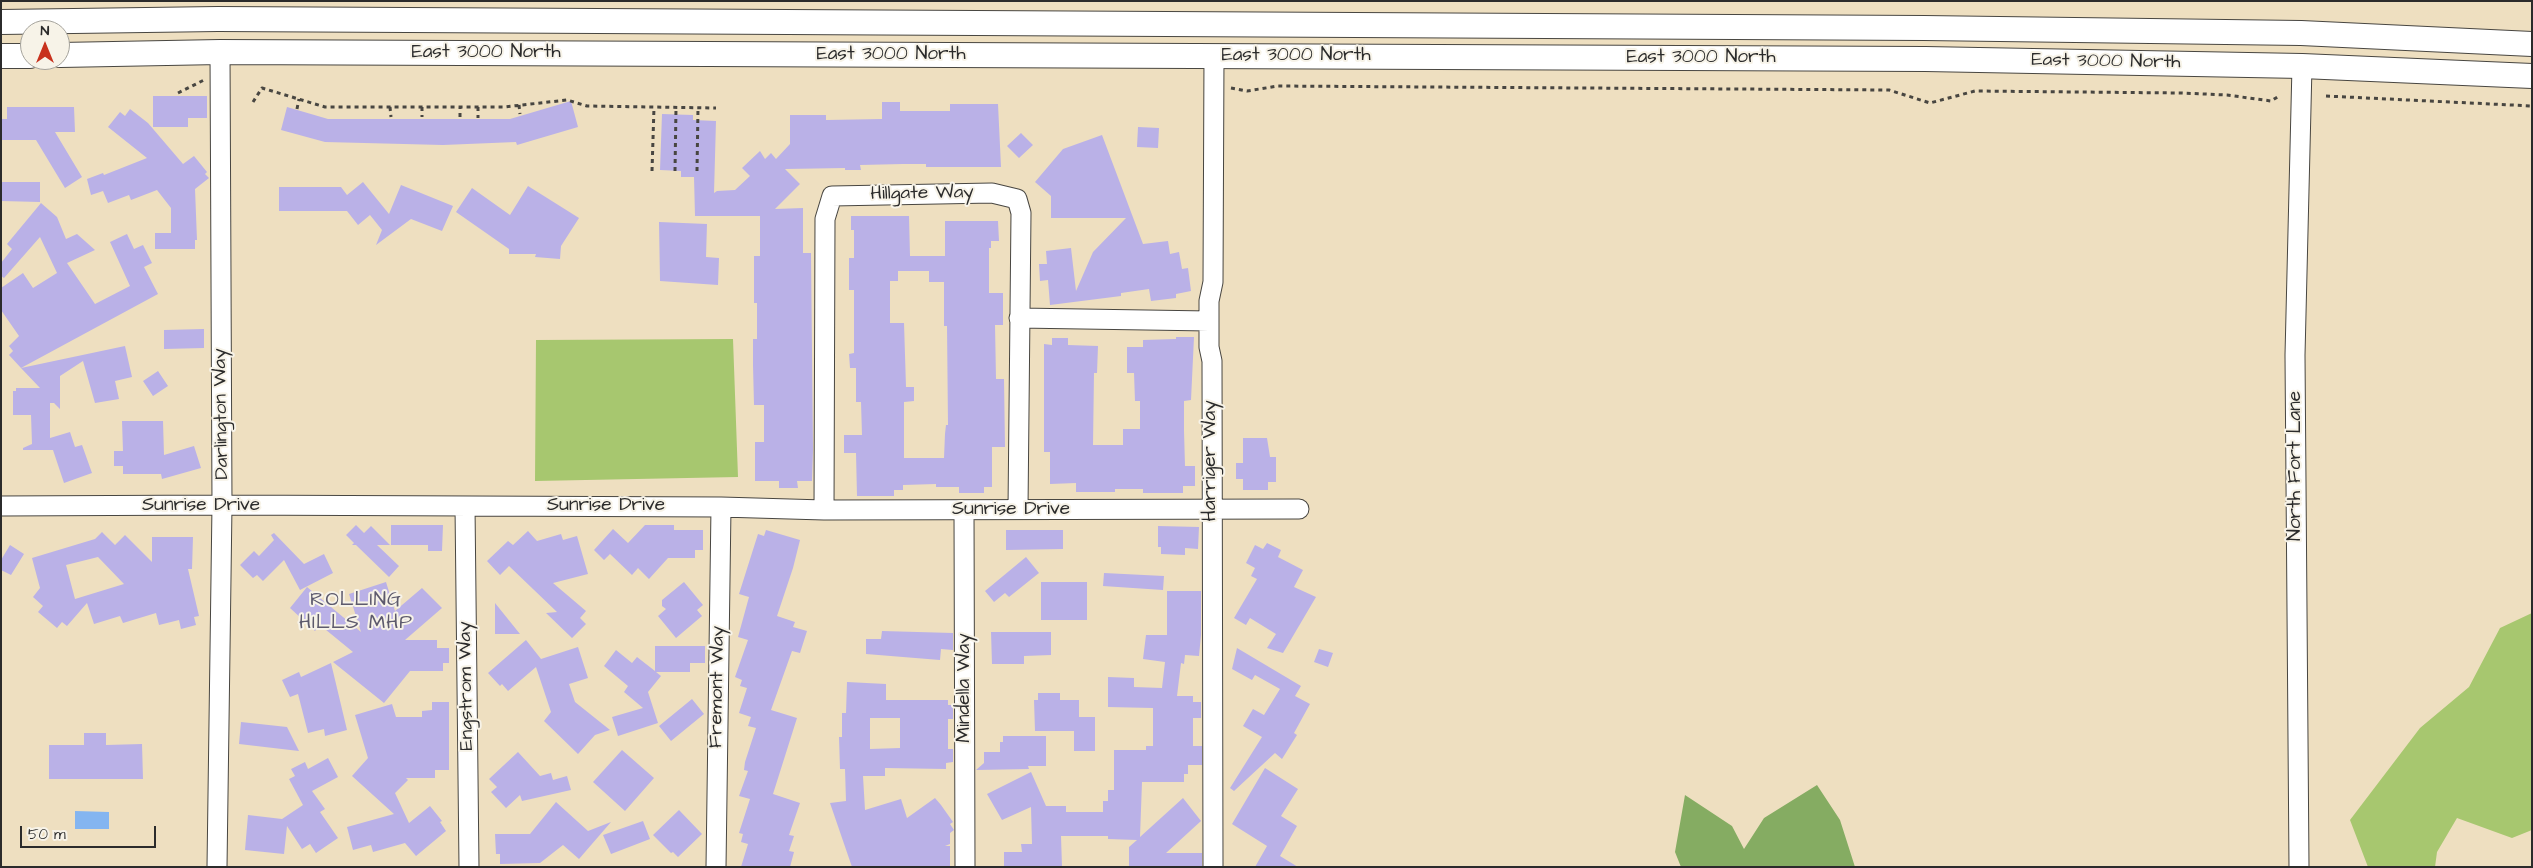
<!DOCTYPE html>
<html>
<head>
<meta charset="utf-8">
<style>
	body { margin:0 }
	#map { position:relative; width:2533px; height:868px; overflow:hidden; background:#eedfc0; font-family:"Architects Daughter",sans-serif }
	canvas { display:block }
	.frame { position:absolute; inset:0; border:2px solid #2b2b2b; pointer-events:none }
	.north { position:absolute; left:20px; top:20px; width:50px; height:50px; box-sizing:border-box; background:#f7f3e8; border:1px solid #a5a39c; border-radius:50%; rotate:0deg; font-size:14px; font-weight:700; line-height:20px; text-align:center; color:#2b2b2b }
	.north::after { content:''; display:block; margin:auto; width:18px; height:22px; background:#c8321e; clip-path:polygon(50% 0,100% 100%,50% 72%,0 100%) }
	.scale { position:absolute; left:20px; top:826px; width:136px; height:22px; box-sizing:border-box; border:2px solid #2b2b2b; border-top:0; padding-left:6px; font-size:15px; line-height:18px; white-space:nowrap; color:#2b2b2b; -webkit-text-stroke:4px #f7f3e8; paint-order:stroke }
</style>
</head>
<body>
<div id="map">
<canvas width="2533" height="868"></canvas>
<div class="frame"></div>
<div class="north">N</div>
<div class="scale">50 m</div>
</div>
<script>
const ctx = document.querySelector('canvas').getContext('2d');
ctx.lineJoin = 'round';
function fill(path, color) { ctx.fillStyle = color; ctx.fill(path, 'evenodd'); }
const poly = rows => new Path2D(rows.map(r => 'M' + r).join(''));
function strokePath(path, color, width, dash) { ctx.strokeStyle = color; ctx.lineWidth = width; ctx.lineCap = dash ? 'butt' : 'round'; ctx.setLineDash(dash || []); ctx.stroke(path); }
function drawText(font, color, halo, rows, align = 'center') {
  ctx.font = font + ' "Architects Daughter",sans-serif'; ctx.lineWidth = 4; ctx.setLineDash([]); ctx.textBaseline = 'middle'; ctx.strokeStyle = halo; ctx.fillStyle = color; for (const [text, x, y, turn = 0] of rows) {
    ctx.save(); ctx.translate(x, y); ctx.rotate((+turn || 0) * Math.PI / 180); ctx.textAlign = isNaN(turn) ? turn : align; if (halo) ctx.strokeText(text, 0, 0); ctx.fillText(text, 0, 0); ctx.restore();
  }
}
const green = poly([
	[733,339,738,477,535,481,536,340],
	[2532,613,2532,830,2512,838,2457,818,2437,852,2435,867,2368,867,2350,820,2420,728,2469,687,2500,628]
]);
const forest = poly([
	[1817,785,1840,820,1855,867,1681,867,1675,852,1685,795,1732,826,1744,849,1764,818]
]);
const water = poly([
	[75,811,109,812,109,829,75,829]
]);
const building = poly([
	[153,96,207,96,207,118,188,118,188,127,153,127],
	[571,101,578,127,517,145,516,142,443,145,325,142,281,130,287,107,328,119,510,119],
	[882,102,900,102,900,111,950,111,950,104,998,104,1001,167,926,167,926,164,903,164,860,165,861,170,845,170,845,168,785,169,800,184,775,209,803,208,803,253,811,253,813,450,812,481,797,481,798,488,779,488,779,481,755,481,755,442,764,442,764,405,754,405,753,365,753,339,757,339,757,303,754,303,754,256,760,256,760,216,695,216,694,177,681,177,681,171,660,170,662,114,693,115,693,120,716,121,714,193,717,191,735,190,750,176,742,168,760,151,765,159,771,153,776,159,790,144,790,115,826,115,826,120,882,119],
	[7,107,74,107,75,132,55,132,82,177,65,188,36,140,1,140,1,119,7,119],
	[130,109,148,123,183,164,194,156,207,172,205,174,209,178,195,189,197,240,195,240,195,249,155,249,155,233,171,233,171,208,157,190,131,200,129,195,108,203,103,191,91,195,87,179,103,173,104,175,147,158,108,127,120,112,125,116],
	[1138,127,1159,128,1158,148,1137,147],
	[1021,133,1033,145,1019,158,1007,146],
	[1102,135,1143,244,1168,241,1170,254,1179,252,1182,269,1188,268,1191,291,1176,294,1176,298,1151,301,1149,289,1121,293,1121,296,1050,305,1048,280,1040,281,1039,264,1047,264,1046,251,1071,248,1076,291,1093,252,1126,218,1051,218,1051,196,1035,182,1063,149],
	[1,182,40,182,40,202,1,201],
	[363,182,389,214,401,185,453,206,442,231,411,219,376,245,382,230,370,215,358,225,347,211,279,211,279,187,341,187,347,195],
	[528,186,579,218,561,246,560,259,535,257,536,254,509,254,509,249,456,212,472,188,510,215],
	[41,203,57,217,66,239,77,234,95,250,67,263,95,304,130,286,110,242,127,234,134,249,143,245,152,263,144,267,158,294,21,368,9,355,13,351,9,346,19,336,1,310,1,288,23,273,33,288,57,273,40,237,4,278,1,276,1,263,12,249,7,244],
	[851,216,909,216,910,256,945,256,945,221,998,221,999,241,991,241,991,248,989,248,989,293,1003,293,1003,325,995,325,996,379,1004,379,1005,447,992,447,992,487,984,487,984,493,959,493,959,487,936,487,936,484,903,485,903,490,894,490,894,496,857,496,856,453,844,453,844,435,862,435,861,402,856,402,856,368,850,368,849,354,854,353,854,290,849,290,849,258,854,258,854,230,851,230],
	[898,271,929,271,929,282,944,282,944,326,947,326,948,425,946,425,945,434,944,458,904,458,904,402,914,401,914,387,906,387,904,323,890,323,890,281,898,281],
	[659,222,707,224,706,257,719,258,718,285,660,281],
	[204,329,204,348,164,349,164,330],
	[1176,337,1194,337,1191,400,1184,401,1184,431,1185,466,1195,466,1195,486,1183,486,1183,493,1143,493,1143,489,1115,489,1115,492,1076,492,1076,483,1050,484,1050,452,1044,452,1044,344,1052,345,1052,338,1068,338,1068,345,1098,346,1097,373,1094,373,1093,445,1123,445,1123,429,1140,429,1140,401,1135,401,1134,373,1127,373,1127,347,1143,347,1143,340,1176,339],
	[125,346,132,377,115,381,119,399,95,403,83,361,60,376,60,409,54,403,50,403,50,438,70,432,75,447,82,445,92,473,64,483,53,450,23,450,23,448,32,444,31,415,13,415,13,391,16,391,16,388,40,388,21,368],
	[158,371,168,386,153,396,143,381],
	[122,421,163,421,164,455,194,446,201,468,162,479,161,474,123,474,123,466,114,466,114,451,123,451],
	[1243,438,1267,438,1270,457,1276,457,1276,482,1268,482,1268,490,1243,490,1243,479,1236,479,1236,463,1243,463],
	[356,525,364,533,371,526,390,545,377,545,399,566,389,577,356,545,352,545,354,543,346,535],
	[391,525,443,525,442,551,428,551,428,545,391,545],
	[645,525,674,525,674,530,703,530,703,550,695,550,695,558,668,558,649,579,638,568,632,575,610,554,604,560,594,550,613,529,628,543],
	[1158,526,1199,527,1198,549,1185,548,1185,555,1161,554,1161,547,1158,547],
	[766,530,800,540,793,568,777,616,795,622,793,627,807,631,800,653,792,651,771,710,797,718,773,794,800,803,789,835,794,836,789,851,794,852,790,867,741,867,748,844,741,842,743,834,739,833,750,799,739,796,748,771,744,770,745,762,756,728,748,726,751,717,739,713,747,688,740,686,742,680,735,677,748,640,738,637,749,597,739,594,758,534,764,536],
	[1006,530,1063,530,1063,549,1006,550],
	[528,531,537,541,561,534,563,540,577,536,588,574,553,583,586,611,580,618,586,624,572,638,546,613,557,612,509,566,500,575,487,561,508,541,513,545],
	[102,532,115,545,125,535,152,562,152,537,193,537,192,569,188,569,199,616,194,617,196,625,181,629,179,620,159,625,156,613,123,623,120,616,94,624,87,603,67,626,62,622,57,628,38,612,43,606,33,597,40,588,32,558,95,539],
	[98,557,124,584,75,599,66,565],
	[274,533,304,564,324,554,333,573,300,590,284,560,263,581,257,575,253,578,240,565,254,551,259,556,274,540,271,535],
	[1267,543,1281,550,1278,557,1303,570,1294,587,1316,597,1283,653,1267,648,1276,634,1250,618,1246,625,1234,618,1257,579,1251,576,1255,568,1246,563,1255,545,1263,549],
	[10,545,24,554,11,575,1,570,1,560],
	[1026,557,1039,573,1009,597,1005,593,994,602,985,591],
	[1104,573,1164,576,1163,590,1103,586],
	[386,582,395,611,422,588,442,608,405,640,437,640,437,648,449,648,449,663,443,663,443,671,410,671,384,703,333,662,353,652,320,625,315,631,290,608,307,587,361,632,349,594],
	[684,582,703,605,697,610,702,616,676,638,658,616,666,609,662,606,662,600],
	[1041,582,1087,582,1087,620,1041,620],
	[1167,591,1201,591,1201,635,1199,656,1185,655,1184,664,1181,663,1177,696,1193,696,1193,702,1201,702,1201,718,1193,718,1193,746,1202,746,1202,765,1188,765,1188,774,1184,774,1184,782,1142,782,1140,837,1183,798,1201,821,1166,853,1202,853,1202,867,1129,867,1129,847,1137,840,1108,839,1108,836,1061,836,1062,867,1004,867,1004,852,1022,852,1021,844,1032,844,1031,807,1002,820,987,794,1031,772,1046,806,1066,806,1066,812,1103,812,1103,801,1108,801,1108,790,1114,790,1114,750,1146,750,1146,746,1153,746,1153,708,1108,707,1108,677,1134,678,1134,687,1162,688,1165,662,1143,659,1146,635,1167,635],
	[495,603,520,634,495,634],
	[882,631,953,633,953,650,941,649,940,660,866,654,866,639,881,639],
	[991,632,1051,632,1051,655,1024,656,1024,664,992,664],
	[526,640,541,659,578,647,588,678,569,684,575,702,610,730,595,735,578,754,544,721,551,712,536,667,508,691,502,684,500,686,488,673],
	[655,646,705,646,705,663,690,663,690,672,656,672,661,676,648,692,658,723,618,736,612,717,643,708,624,692,628,686,604,666,616,650,632,663,637,657,655,671],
	[1237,648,1301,686,1295,696,1310,704,1294,733,1297,735,1282,759,1275,753,1234,791,1230,788,1262,737,1243,726,1253,709,1264,715,1280,689,1255,675,1252,680,1232,669],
	[1319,649,1333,653,1328,667,1314,662],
	[331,663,347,730,325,736,324,729,308,733,298,694,290,697,282,680,299,672,301,677],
	[847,682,886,684,886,700,948,700,948,705,953,705,953,719,948,719,948,749,953,749,953,762,946,763,946,769,885,768,885,776,863,776,865,810,901,799,907,818,935,798,941,805,953,822,950,824,954,830,950,833,950,844,945,846,950,846,950,867,852,867,830,803,846,801,845,769,840,769,839,737,842,737,842,713,846,713],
	[870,718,900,718,900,748,870,749],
	[1038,693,1060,693,1060,700,1079,700,1079,717,1095,717,1095,751,1074,751,1074,731,1035,731,1034,700,1038,700],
	[692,699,704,714,671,741,659,726],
	[432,702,449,702,449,770,435,770,435,778,406,778,408,780,395,793,409,823,430,806,442,821,440,822,446,831,416,856,405,843,373,852,371,845,353,850,347,827,394,814,352,776,368,758,355,715,392,704,396,717,422,717,422,711,432,710],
	[241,722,287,727,299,751,239,744],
	[84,733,106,733,106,745,142,744,143,779,49,779,49,745,84,745],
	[1003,736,1046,736,1046,766,1028,766,1029,769,976,770,984,763,984,752,1000,752,1000,742,1003,742],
	[622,750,654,778,625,811,593,782],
	[518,752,540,776,551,773,553,780,567,776,571,790,522,801,520,795,506,808,491,792,497,787,489,779],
	[328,758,338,777,312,791,325,809,320,812,338,838,316,853,310,844,302,849,287,826,284,854,245,850,248,815,282,819,303,805,289,779,295,776,291,769,305,762,308,769],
	[1265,768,1298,789,1281,816,1297,826,1280,856,1298,867,1255,867,1267,846,1232,824],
	[556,802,588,831,611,822,579,859,563,845,540,863,500,864,500,854,496,854,495,834,530,834],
	[679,810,702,834,678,857,673,852,671,853,653,835],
	[643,821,650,839,611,854,603,835]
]);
const path = poly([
	[1231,88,1247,91,1278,86,1889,90,1930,103,1975,91,2181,93,2227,95,2271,101,2279,96],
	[178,93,204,80],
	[2326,96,2532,106],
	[253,102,262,88,325,107,504,107,567,100,587,106,716,108],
	[519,105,520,114],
	[390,107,391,117],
	[422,107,422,117],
	[478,107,478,118],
	[297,109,299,99],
	[460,117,460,107],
	[652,171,654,107],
	[675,171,676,108],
	[697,171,698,108]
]);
const minor = poly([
	[1019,318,1209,321],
	[1,506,222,505,721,507,824,510,1299,509],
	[465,506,469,867],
	[824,510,825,219,832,196,992,193,1017,199,1021,213,1018,509],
	[964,510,965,867],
	[217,867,222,505,220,52],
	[716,867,721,507],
	[1213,867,1212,361,1209,347,1209,301,1213,282,1214,56],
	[2299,867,2295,355,2302,66]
]);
const major = poly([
	[1,22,218,19,1924,28,2301,33,2532,44],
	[60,55,220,52,1925,59,2302,66,2532,76],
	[1,56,30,56]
]);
const streetNames = [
	["East 3000 North",486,53],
	["East 3000 North",891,55],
	["East 3000 North",1296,56],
	["East 3000 North",1701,58],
	["East 3000 North",2106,62,1],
	["Hillgate Way",922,194,-1],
	["Darlington Way",222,414,-91],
	["Harriger Way",1211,461,-90],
	["North Fort Lane",2296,466,-90],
	["Sunrise Drive",201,506],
	["Sunrise Drive",606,506],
	["Sunrise Drive",1011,510],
	["Engstrom Way",467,686,-91],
	["Fremont Way",718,687,-89],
	["Mindella Way",965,688,-90]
];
const neighbourhoodNames = [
	["ROLLING",356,601],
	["HILLS MHP",356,624]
];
fill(green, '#a7c76f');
fill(forest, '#85ac62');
fill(water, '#84b5f0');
fill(building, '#bab1e7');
strokePath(minor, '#484641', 21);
strokePath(major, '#484641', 26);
strokePath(path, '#484641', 3, [4, 4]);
strokePath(minor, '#fff', 19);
strokePath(major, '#fff', 24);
drawText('19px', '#2b2b2b', '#f7f3e8', streetNames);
ctx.letterSpacing = '1px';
drawText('20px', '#5d5a6d', '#f7f3e8', neighbourhoodNames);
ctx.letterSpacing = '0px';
</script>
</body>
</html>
